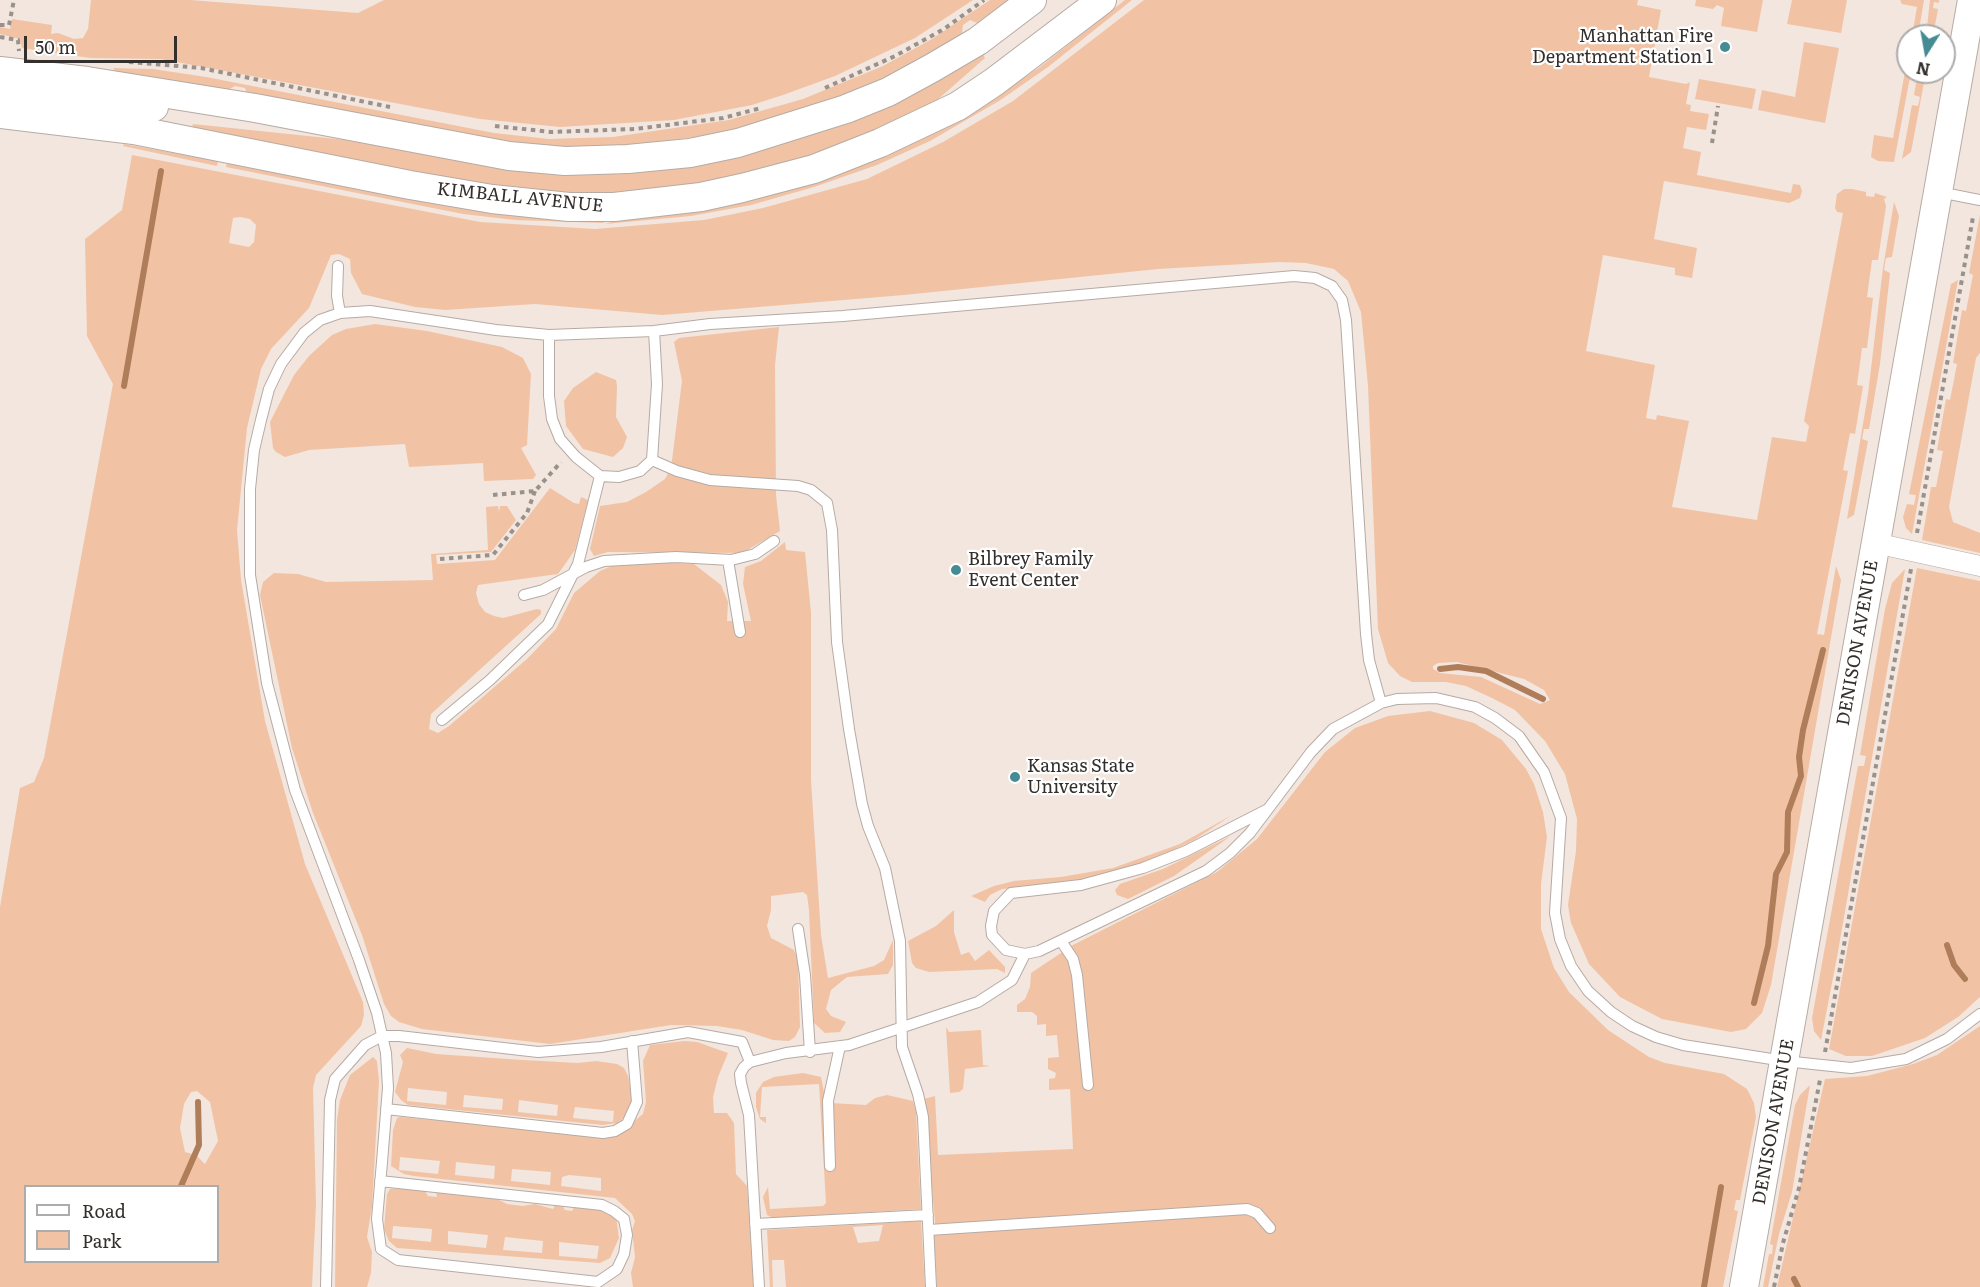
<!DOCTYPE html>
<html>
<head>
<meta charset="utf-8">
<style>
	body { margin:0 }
	#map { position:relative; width:1980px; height:1287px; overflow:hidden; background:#f2e6de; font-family:Literata,serif }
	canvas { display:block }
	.legend { position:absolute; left:24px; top:1185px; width:195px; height:78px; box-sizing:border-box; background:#fff; border:2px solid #adacab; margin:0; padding:8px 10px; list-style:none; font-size:18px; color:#332f2c }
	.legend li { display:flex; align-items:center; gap:12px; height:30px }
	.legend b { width:30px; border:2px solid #adacab }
	.north { position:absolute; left:1896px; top:24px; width:60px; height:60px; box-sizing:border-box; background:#fff; border:2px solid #adacab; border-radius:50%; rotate:191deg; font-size:16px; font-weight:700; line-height:24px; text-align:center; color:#332f2c }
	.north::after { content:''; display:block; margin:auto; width:21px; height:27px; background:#448b93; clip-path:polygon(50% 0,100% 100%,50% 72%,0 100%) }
	.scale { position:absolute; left:24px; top:36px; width:153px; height:27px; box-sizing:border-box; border:3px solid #332f2c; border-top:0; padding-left:8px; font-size:18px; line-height:21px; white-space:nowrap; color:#332f2c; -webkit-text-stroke:4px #fff; paint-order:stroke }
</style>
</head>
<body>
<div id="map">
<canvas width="1980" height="1287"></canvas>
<ul class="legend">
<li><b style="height:8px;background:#fff"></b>Road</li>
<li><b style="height:16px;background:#f1c3a4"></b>Park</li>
</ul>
<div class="north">N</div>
<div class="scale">50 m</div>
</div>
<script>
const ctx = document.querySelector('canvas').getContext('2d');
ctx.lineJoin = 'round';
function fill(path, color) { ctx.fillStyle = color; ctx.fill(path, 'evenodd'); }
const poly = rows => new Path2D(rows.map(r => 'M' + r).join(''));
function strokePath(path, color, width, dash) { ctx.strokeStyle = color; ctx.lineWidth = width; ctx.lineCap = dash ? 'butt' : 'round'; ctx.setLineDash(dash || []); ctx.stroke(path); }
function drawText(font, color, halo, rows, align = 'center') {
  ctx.font = font + ' Literata,serif'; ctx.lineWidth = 4.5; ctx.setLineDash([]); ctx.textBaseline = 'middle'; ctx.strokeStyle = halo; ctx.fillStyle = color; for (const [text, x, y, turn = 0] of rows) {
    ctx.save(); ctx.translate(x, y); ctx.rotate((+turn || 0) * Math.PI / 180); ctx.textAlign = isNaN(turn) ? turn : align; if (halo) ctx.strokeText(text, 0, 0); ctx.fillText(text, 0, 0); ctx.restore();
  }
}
const green = poly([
	[91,0,190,0,358,13,384,0,973,0,915,38,835,76,783,95,752,105,674,120,560,127,480,119,161,59,90,58,22,48,20,39,0,34,0,27,10,29,12,19,52,25,51,34,58,33,74,39,83,38,88,29],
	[990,0,1010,0,977,23,970,20,963,25,962,33,959,36,905,68,843,97,730,132,629,146,561,148,525,146,472,134,462,134,247,94,245,88,235,86,228,90,116,72,113,68,153,69,206,77,494,133,549,139,613,137,729,120,803,99,883,66,932,39],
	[1125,0,1132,0,1048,67,999,101,930,141,877,165,814,187,751,205,691,216,605,224,986,103,1040,67],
	[1144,0,1638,0,1637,5,1661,10,1649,77,1686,84,1690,82,1686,104,1691,105,1690,111,1709,114,1706,130,1687,127,1683,148,1701,152,1697,175,1791,193,1793,184,1800,185,1802,191,1800,198,1789,203,1664,181,1654,239,1697,248,1692,278,1675,275,1675,268,1603,255,1586,351,1655,365,1646,418,1656,420,1657,415,1689,421,1672,507,1757,520,1772,437,1806,442,1809,426,1804,421,1843,213,1837,212,1835,208,1837,194,1844,189,1852,189,1866,192,1866,196,1874,197,1875,193,1887,197,1884,199,1886,206,1878,260,1872,260,1867,297,1873,298,1867,348,1862,348,1857,385,1863,386,1855,434,1850,433,1843,470,1848,471,1817,634,1824,635,1836,566,1841,580,1771,985,1762,1013,1746,1029,1731,1032,1662,1019,1620,997,1589,964,1571,923,1568,905,1576,851,1577,819,1565,774,1545,741,1515,710,1492,698,1466,686,1446,682,1412,682,1400,676,1388,663,1378,629,1368,386,1361,312,1348,281,1334,269,1306,263,1279,262,1158,269,904,295,662,315,535,304,445,310,415,307,362,294,351,273,350,259,339,254,331,255,309,308,271,349,261,369,247,428,237,530,241,580,265,721,305,864,363,1002,364,1015,361,1026,316,1075,313,1088,316,1204,312,1287,0,1287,0,907,20,788,34,782,44,758,113,384,87,336,85,239,122,210,132,155,480,222,595,229,704,220,763,208,867,179,943,142,1013,101],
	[240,217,250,219,256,225,254,242,249,247,229,243,233,218],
	[1457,662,1524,679,1544,690,1550,700,1540,704,1481,677,1440,673,1433,669,1433,666,1438,663],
	[197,1091,210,1102,218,1141,205,1164,196,1155,185,1152,180,1128,184,1104,191,1092],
	[218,1186,218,1262,26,1262,26,1186],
	[1696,0,1763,0,1757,32,1721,26,1724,8,1717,5,1713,9,1695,6],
	[1792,0,1847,0,1841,33,1787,24],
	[1900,0,1924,0,1918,36,1912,36,1917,7,1902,4],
	[1930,0,1939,0,1939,3,1934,2,1933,8,1938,9,1933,36,1926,36],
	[1804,42,1839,48,1825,123,1758,110,1762,90,1795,97],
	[981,51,985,58,936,101,914,115,858,141,770,167,698,184,659,189,586,194,502,189,191,131,193,124,346,140,506,169,565,173,652,171,764,150,841,124,911,93],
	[1908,55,1908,72,1911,72,1894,162,1878,161,1871,157,1874,135,1893,138],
	[1918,72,1926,72,1911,152,1902,159,1912,105,1918,106,1920,97,1914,95],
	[1699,79,1756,89,1752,109,1695,99],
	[124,144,190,156,218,161,217,166,123,146],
	[227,163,602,220,604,223,515,220,463,214,226,167],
	[1894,202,1899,216,1892,257,1886,258,1884,270,1890,273,1880,364,1869,429,1864,429,1862,439,1868,441,1854,515,1847,519,1868,394,1883,268],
	[1980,215,1980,353,1976,358,1949,507,1953,522,1980,533,1980,553,1922,540,1931,487,1936,487,1943,451,1937,450,1946,399,1950,400,1957,364,1953,363,1962,310,1966,311,1973,275,1969,273],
	[1958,280,1941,375,1912,534,1906,528,1903,517,1907,504,1914,505,1916,495,1909,494,1951,284],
	[375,324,427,331,502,347,523,358,531,374,527,445,521,448,536,475,533,479,484,481,483,463,409,467,405,444,309,450,285,457,276,452,273,448,270,422,294,375,309,356,332,335,346,329],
	[779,327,775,365,776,495,780,531,742,553,608,552,594,556,590,549,600,506,627,502,646,492,665,479,671,468,682,381,674,342,679,338],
	[596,372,616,380,617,386,616,417,627,437,623,448,613,457,583,449,566,426,564,401,573,388],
	[550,488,574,503,579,504,581,497,588,500,575,550,558,574,478,585,476,593,479,604,485,612,494,616,503,618,537,609,541,610,541,614,431,714,429,729,438,733,449,726,527,659,556,629,574,593,600,571,614,565,660,562,694,564,721,585,728,602,727,621,751,621,743,584,745,567,761,561,785,542,786,550,805,552,811,613,811,780,821,935,828,978,874,966,884,960,893,940,893,965,888,974,847,977,831,990,826,1009,831,1016,846,1022,840,1032,825,1033,814,1023,809,910,807,895,803,892,771,896,771,910,767,926,771,938,794,950,798,960,800,1027,795,1037,789,1041,773,1040,742,1030,717,1026,671,1025,550,1044,422,1029,399,1022,391,1016,384,1004,362,935,313,813,292,748,260,595,263,582,274,573,298,574,326,582,433,580,431,554,488,550,486,507,498,506,499,512,500,506,507,506,516,520,491,552,436,555,437,564,495,560],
	[1917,568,1980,581,1980,997,1958,1017,1925,1038,1872,1056,1846,1056,1829,1049],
	[1905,569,1837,957,1821,1040,1814,1031,1812,1018,1858,766,1864,766,1866,756,1860,755,1885,609,1892,583],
	[1430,711,1474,723,1502,740,1526,769,1534,784,1543,812,1547,837,1541,884,1541,929,1554,968,1569,992,1608,1030,1649,1057,1665,1063,1724,1074,1747,1089,1754,1103,1756,1117,1740,1200,1736,1200,1734,1210,1738,1211,1723,1287,937,1287,934,1236,936,1233,924,1099,935,1096,938,1155,1073,1149,1070,1089,1049,1090,1049,1079,1055,1078,1056,1073,1048,1069,1048,1058,1059,1057,1057,1035,1046,1036,1046,1024,1037,1025,1037,1016,1032,1012,1017,1012,1017,1005,1025,999,1030,987,1031,973,1073,945,1217,872,1257,839,1325,752,1355,728,1388,716],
	[1232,815,1194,840,1152,860,1080,881,1002,889,990,895,985,902,971,896,994,886,1014,881,1061,877,1113,868,1180,844],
	[1231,836,1174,876,1128,899,1117,895,1115,890,1120,884,1163,869],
	[954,910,954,932,961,955,969,952,975,961,989,950,1005,967,1005,973,997,969,929,972,916,968,912,963,908,941,936,926],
	[1980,1026,1980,1287,1777,1287,1825,1079,1867,1076,1913,1064,1937,1055],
	[946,1027,949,1032,981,1030,983,1065,990,1066,965,1069,963,1089,959,1092,950,1093],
	[685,1041,697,1042,728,1053,718,1077,713,1097,714,1113,727,1113,734,1123,736,1174,747,1186,754,1287,633,1287,631,1273,635,1257,632,1230,635,1221,632,1214,615,1198,414,1176,404,1174,391,1166,393,1130,397,1118,400,1117,615,1137,643,1114,646,1102,643,1061,650,1045],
	[400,1157,440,1161,438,1174,399,1170],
	[456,1162,495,1166,494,1179,455,1175],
	[512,1169,551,1172,550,1185,511,1181],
	[569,1175,601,1178,601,1191,561,1186,562,1177],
	[407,1048,436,1054,523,1060,578,1063,596,1061,617,1064,624,1068,628,1076,633,1100,625,1117,617,1123,603,1125,408,1105,401,1100,395,1092,403,1062,400,1055],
	[408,1088,447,1092,446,1105,407,1101],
	[464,1095,503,1099,502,1110,463,1107],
	[519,1100,558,1105,557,1116,518,1112],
	[575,1107,614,1111,613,1122,573,1118],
	[373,1057,377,1061,379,1081,372,1206,367,1237,372,1252,371,1273,367,1287,335,1287,337,1120,340,1100,350,1075],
	[803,1073,821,1077,825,1097,830,1103,866,1105,875,1098,887,1095,913,1101,916,1112,921,1209,773,1218,767,1215,763,1197,768,1187,770,1209,823,1206,826,1203,819,1084,762,1087,760,1117,766,1117,766,1123,760,1119,756,1107,756,1093,763,1082,774,1077],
	[1810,1085,1792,1192,1779,1234,1768,1287,1763,1287,1769,1254,1772,1254,1773,1245,1770,1244,1795,1105,1800,1095],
	[411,1188,425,1191,428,1196,437,1197,436,1191,497,1199,507,1204,522,1206,535,1204,553,1209,556,1204,562,1205,565,1210,572,1211,574,1207,599,1207,616,1216,619,1238,610,1258,600,1263,397,1248,389,1241,384,1229,387,1194,390,1189],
	[393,1226,432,1229,431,1242,392,1238],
	[448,1231,488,1235,486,1248,448,1244],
	[505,1237,543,1241,542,1253,503,1250],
	[559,1242,599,1246,597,1259,559,1256],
	[921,1221,925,1287,786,1287,784,1260,772,1260,773,1287,770,1287,767,1230],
	[883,1225,879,1241,858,1243,853,1227]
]);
const stream = poly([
	[124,386,161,171],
	[1440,669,1458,667,1486,671,1543,699],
	[1947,945,1954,965,1965,979],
	[1754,1003,1768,946,1776,874,1787,852,1788,812,1801,776,1799,757,1803,730,1823,650],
	[181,1186,199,1145,198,1102],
	[1794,1279,1798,1287],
	[1704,1287,1721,1187]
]);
const path = poly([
	[0,25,9,25,14,0],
	[0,37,18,40,19,51],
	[129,62,201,68,390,107],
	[825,88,895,56,944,29,984,0],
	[495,126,551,132,635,129,723,118,761,108],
	[1712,143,1718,106],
	[493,495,535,491,561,462],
	[1917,533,1973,217],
	[440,559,493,555,527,513,535,491],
	[1825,1052,1911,569],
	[1774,1287,1783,1243,1799,1188,1820,1080]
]);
const lane = poly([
	[1939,192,1980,200],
	[338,266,337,296,340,313],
	[549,335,549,396,552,419,560,439,576,457,600,476,619,477,640,471,652,460,657,384,654,331],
	[652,460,677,471,710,480,798,486,811,490,827,503,832,530,837,642,849,729,862,804,868,826,885,868,900,941,902,1047,918,1094,923,1117,931,1287],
	[728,560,740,632],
	[524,595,543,590,586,567,604,561,676,557,731,560,755,554,774,541],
	[442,720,490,680,548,624,578,564,600,476],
	[1268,809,1186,851,1143,868,1081,885,1011,893,994,911,991,926,992,935,1006,950,1025,954,1039,951,1206,871,1230,853,1250,833,1311,752,1333,729,1381,703,1397,699,1436,698,1475,707,1495,718,1519,736,1544,772,1561,818,1555,913,1560,939,1571,966,1588,991,1611,1012,1632,1026,1656,1037,1683,1045,1784,1061,1851,1068,1906,1059,1947,1039,1980,1014],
	[798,929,805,975,810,1052],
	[1061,941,1073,959,1077,975,1088,1085],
	[386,1109,603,1133,615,1131,627,1124,637,1102,632,1041],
	[830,1166,828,1101,840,1046],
	[380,1181,602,1205,614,1211,624,1219,627,1235,624,1254,617,1269,598,1282,398,1260,381,1249,377,1219,382,1162,388,1088,386,1053,377,1013,359,960,295,790,267,683,250,575,250,489,254,450,261,420,269,389,281,364,304,333,320,320,340,313,370,311,496,330,549,335,654,331,710,324,843,316,1294,276,1315,278,1332,286,1342,300,1346,320,1366,634,1369,660,1381,703],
	[755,1224,928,1215],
	[929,1230,1247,1209,1257,1213,1270,1228],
	[326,1287,330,1100,335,1079,365,1045,382,1036,399,1036,538,1052,601,1047,688,1032,742,1042,750,1062],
	[759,1287,749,1115,741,1083,740,1074,744,1067,750,1062,786,1053,849,1045,978,1002,1012,980,1025,954]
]);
const street = poly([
	[1875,543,1980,566]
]);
const secondary = poly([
	[0,71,87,81,255,108,509,156,565,161,628,159,690,153,738,143,846,109,888,92,932,68,978,41,1032,0],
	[0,93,110,106,154,107],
	[0,114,134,130,410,185,492,199,569,207,614,207,701,197,742,188,814,169,880,143,958,106,994,82,1102,0],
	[1744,1287,1972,0]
]);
const markers = [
	[1725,47,6,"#448b93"],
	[956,570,6,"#448b93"],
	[1015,777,6,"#448b93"]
];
const poiNames = [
	["Manhattan Fire",1713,37,"right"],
	["Department Station 1",1713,58,"right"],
	["Bilbrey Family",968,560],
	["Event Center",968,581],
	["Kansas State",1027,767],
	["University",1027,788]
];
const streetNames = [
	["KIMBALL AVENUE",520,198,6],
	["DENISON AVENUE",1858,643,-80],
	["DENISON AVENUE",1774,1122,-80]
];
fill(green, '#f1c3a4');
strokePath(stream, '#b07d5a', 6);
strokePath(lane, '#b6aba4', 12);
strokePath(street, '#b6aba4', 21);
strokePath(secondary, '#b6aba4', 30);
strokePath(path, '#99918b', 4, [4.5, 4.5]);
strokePath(lane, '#fff', 10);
strokePath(street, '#fff', 20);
strokePath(secondary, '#fff', 28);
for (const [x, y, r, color] of markers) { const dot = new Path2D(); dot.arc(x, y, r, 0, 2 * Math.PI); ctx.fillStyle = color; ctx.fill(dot); strokePath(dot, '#fff', 2); }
drawText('18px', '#332f2c', '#fff', poiNames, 'left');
drawText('18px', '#332f2c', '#fff', streetNames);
</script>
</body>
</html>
